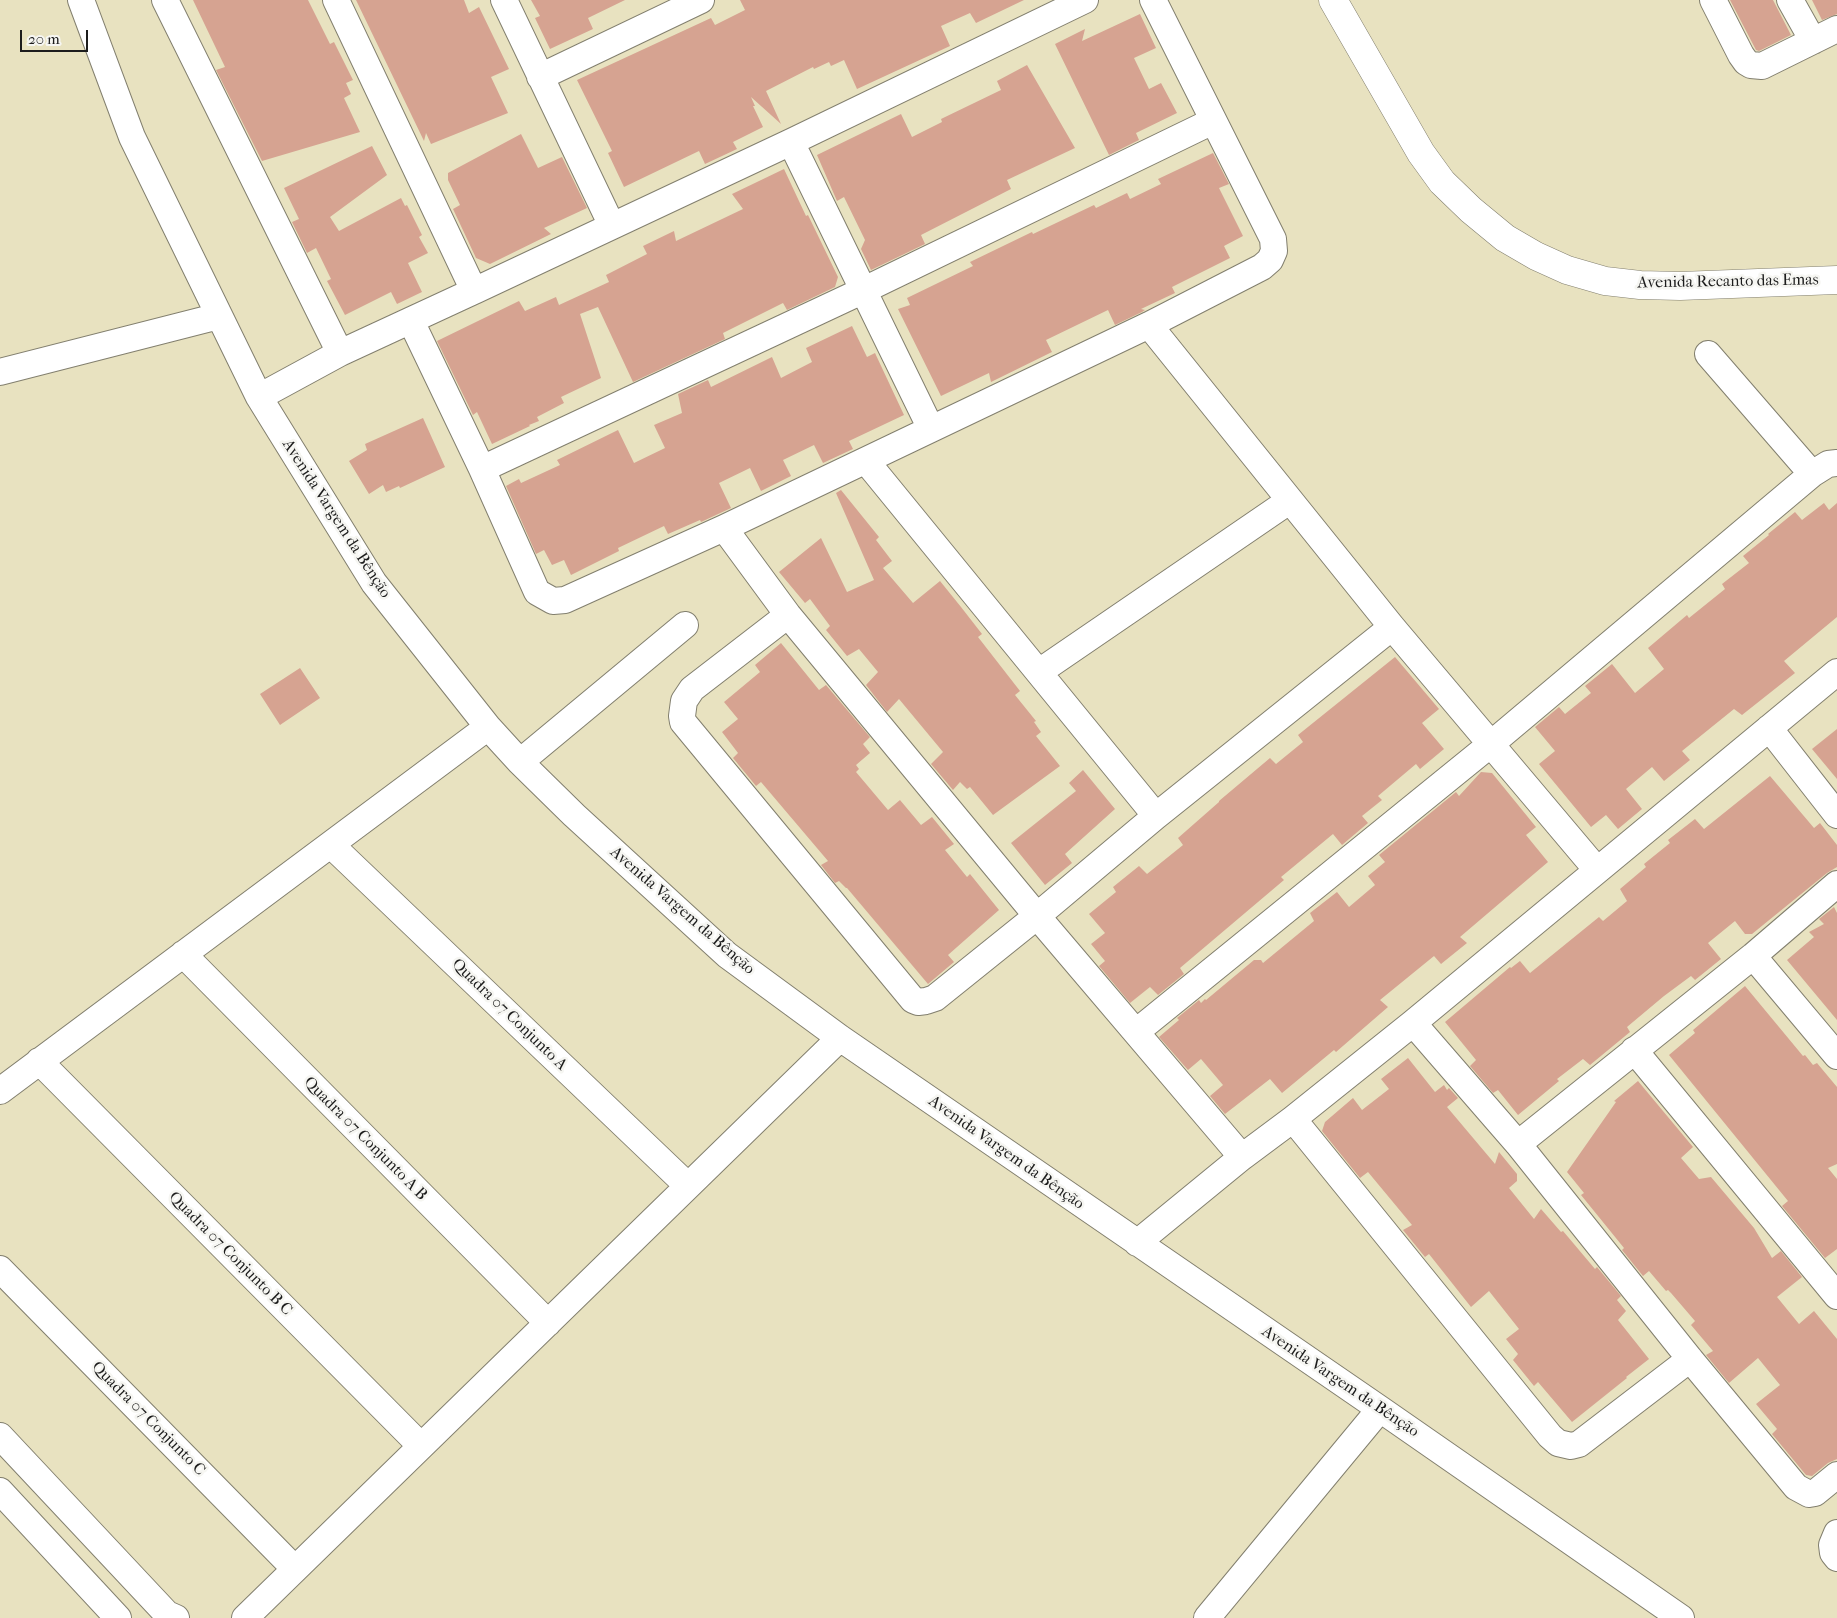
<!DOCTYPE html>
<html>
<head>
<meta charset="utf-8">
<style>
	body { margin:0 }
	#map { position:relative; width:1837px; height:1618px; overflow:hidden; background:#e8e2c0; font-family:"IM FELL French Canon",serif }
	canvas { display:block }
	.scale { position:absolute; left:20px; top:30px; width:68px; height:22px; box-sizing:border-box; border:2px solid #1c1c1c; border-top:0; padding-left:6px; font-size:15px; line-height:18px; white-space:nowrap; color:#1c1c1c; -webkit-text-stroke:4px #f6f6f2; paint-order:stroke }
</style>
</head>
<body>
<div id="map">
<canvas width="1837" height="1618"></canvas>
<div class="scale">20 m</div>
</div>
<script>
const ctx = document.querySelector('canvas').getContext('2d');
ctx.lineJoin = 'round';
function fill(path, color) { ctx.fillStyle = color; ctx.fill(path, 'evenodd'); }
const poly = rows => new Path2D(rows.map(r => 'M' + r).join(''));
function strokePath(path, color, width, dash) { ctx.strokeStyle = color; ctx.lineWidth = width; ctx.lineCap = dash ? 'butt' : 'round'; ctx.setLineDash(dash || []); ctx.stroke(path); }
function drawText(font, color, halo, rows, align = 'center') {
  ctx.font = font + ' "IM FELL French Canon",serif'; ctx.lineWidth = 5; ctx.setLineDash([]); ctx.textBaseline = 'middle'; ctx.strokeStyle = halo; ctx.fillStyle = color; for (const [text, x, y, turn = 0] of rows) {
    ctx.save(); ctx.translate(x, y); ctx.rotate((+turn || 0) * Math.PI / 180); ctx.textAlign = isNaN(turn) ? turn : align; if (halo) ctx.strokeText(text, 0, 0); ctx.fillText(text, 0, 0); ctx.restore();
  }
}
const building = poly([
	[193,0,308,0,330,44,334,42,353,80,346,83,351,94,344,98,360,132,262,161,216,70,225,67],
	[356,0,464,0,469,13,479,7,509,69,491,77,508,113,431,144,426,133,424,141],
	[531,0,625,0,588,18,593,29,550,49,535,18,540,16],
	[740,0,1024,0,976,23,970,13,941,26,950,46,857,89,844,60,831,66,829,62,814,69,813,67,766,91,781,124,751,97,755,106,753,106,763,127,733,142,737,149,705,164,699,151,624,187,608,153,612,151,577,80,711,18,715,25,745,10],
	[1730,0,1773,0,1791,35,1759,51,1756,50],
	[1812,0,1837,0,1837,14,1822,20],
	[1140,14,1156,48,1134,58,1149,89,1161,83,1177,113,1136,133,1139,140,1109,155,1055,44,1085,29,1082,41],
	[1027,65,1075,148,1007,180,1011,189,921,235,925,244,871,270,861,249,865,240,844,197,837,201,817,155,901,114,912,137,942,122,941,119,1001,90,997,81],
	[521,134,538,168,562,157,587,208,544,228,551,234,490,264,476,258,453,209,460,205,448,180,448,173],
	[372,146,387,175,330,217,339,231,401,198,405,206,407,205,422,235,419,237,428,253,408,263,422,292,397,304,391,292,345,315,327,281,331,279,316,248,307,253,292,222,299,219,284,188],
	[1213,153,1229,184,1219,188,1243,236,1224,246,1230,258,1172,287,1175,293,1141,309,1145,310,1142,312,1115,325,1108,310,1046,340,1052,352,991,382,989,373,941,396,898,309,910,305,907,298,973,266,970,262,1032,232,1033,234,1094,205,1096,208,1127,193,1130,199,1161,184,1158,179],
	[784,169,806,216,808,215,838,277,835,287,787,310,783,303,723,333,725,339,633,382,598,307,580,314,601,378,561,397,564,403,537,417,539,421,529,425,530,426,492,444,477,412,473,415,437,341,519,301,525,311,556,297,559,305,609,282,606,275,647,254,643,246,674,231,676,241,743,209,732,194],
	[852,326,867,357,875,353,904,415,849,441,853,449,823,463,814,445,783,460,791,476,761,491,750,468,719,483,731,508,701,522,700,520,668,534,664,526,618,548,619,551,571,575,564,560,552,565,544,550,536,554,506,486,519,479,521,483,560,465,557,460,618,430,634,463,665,448,654,425,682,413,678,394,708,380,711,387,772,357,781,378,812,362,806,348],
	[423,418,445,467,400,488,399,486,386,492,383,485,369,494,349,461,367,450,365,444],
	[841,490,879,537,876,540,892,561,883,568,913,603,940,581,961,607,982,634,978,637,1020,691,1015,695,1036,721,1034,722,1041,732,1036,736,1060,766,993,815,970,787,967,789,960,782,953,790,931,764,943,752,899,699,887,712,866,685,878,672,859,649,847,656,826,630,830,626,810,599,805,603,779,572,821,538,847,592,874,580,836,493],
	[1824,503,1829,510,1837,503,1837,617,1784,661,1795,673,1742,715,1734,709,1682,751,1690,760,1664,781,1652,767,1626,789,1642,809,1618,829,1606,815,1591,827,1539,764,1555,751,1535,727,1559,707,1565,714,1591,693,1585,686,1612,664,1635,693,1664,669,1648,648,1687,615,1689,618,1725,589,1722,584,1749,563,1743,556,1769,535,1768,534,1795,512,1802,520],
	[781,643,819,690,826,685,870,737,863,744,870,753,856,765,859,769,856,772,888,810,900,800,921,825,932,817,954,844,945,850,967,877,970,874,999,910,948,955,954,962,928,984,847,888,846,888,839,881,835,883,821,865,828,861,761,782,756,786,733,758,738,753,722,732,738,719,724,702,760,672,755,665],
	[1395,657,1439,709,1422,723,1444,749,1420,769,1416,764,1378,796,1382,800,1362,816,1368,823,1342,845,1333,834,1281,877,1284,880,1180,968,1184,974,1158,995,1150,987,1130,1003,1099,966,1105,961,1091,944,1105,933,1089,914,1116,892,1113,887,1139,866,1147,874,1183,845,1178,838,1219,802,1219,801,1270,758,1276,764,1303,742,1298,735],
	[300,668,320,698,280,725,260,694],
	[1837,729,1837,779,1812,749],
	[1083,770,1115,809,1065,854,1072,863,1045,885,1011,843,1076,791,1069,783],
	[1481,772,1492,773,1536,827,1526,835,1548,862,1460,937,1467,943,1441,964,1434,956,1380,1000,1388,1007,1336,1052,1334,1050,1282,1093,1270,1079,1225,1114,1210,1096,1223,1085,1201,1059,1188,1070,1159,1037,1179,1020,1177,1018,1199,1000,1201,1003,1205,999,1206,1000,1254,960,1261,960,1263,963,1314,921,1310,913,1337,892,1349,907,1375,885,1368,876,1385,862,1379,855,1456,792,1459,796],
	[1770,776,1814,828,1820,823,1837,845,1837,867,1827,873,1752,934,1745,934,1735,921,1708,943,1721,959,1695,980,1691,976,1664,996,1627,1027,1630,1032,1590,1065,1583,1059,1557,1079,1559,1081,1518,1115,1498,1090,1493,1093,1470,1066,1476,1060,1445,1022,1510,967,1511,968,1520,961,1530,973,1599,917,1603,921,1627,901,1620,889,1646,867,1644,864,1670,843,1668,840,1695,819,1704,829],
	[1834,907,1837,913,1837,1020,1787,960,1814,937,1809,932,1824,924,1819,919],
	[1745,986,1803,1056,1805,1055,1813,1065,1817,1063,1837,1087,1837,1164,1828,1168,1837,1179,1837,1249,1825,1258,1782,1206,1788,1201,1669,1055,1695,1033,1693,1030],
	[1408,1058,1435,1092,1444,1085,1447,1090,1449,1088,1458,1098,1447,1107,1495,1164,1499,1152,1517,1174,1517,1181,1509,1188,1534,1219,1541,1209,1561,1232,1563,1231,1595,1269,1597,1267,1621,1296,1617,1300,1626,1311,1618,1320,1649,1359,1626,1377,1627,1378,1572,1422,1538,1382,1534,1386,1513,1360,1518,1354,1506,1339,1519,1329,1489,1291,1471,1307,1429,1254,1425,1257,1403,1230,1412,1225,1368,1172,1360,1178,1322,1131,1325,1122,1353,1098,1362,1110,1389,1089,1381,1079],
	[1638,1081,1693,1147,1681,1158,1699,1179,1711,1177,1754,1228,1772,1258,1781,1251,1802,1277,1777,1297,1799,1324,1814,1311,1837,1339,1837,1459,1828,1463,1812,1476,1806,1475,1772,1434,1777,1429,1756,1404,1780,1385,1758,1358,1729,1383,1706,1355,1713,1351,1691,1325,1695,1321,1671,1293,1668,1290,1666,1291,1649,1271,1643,1276,1622,1250,1624,1248,1581,1195,1584,1193,1567,1172,1616,1102,1614,1101]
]);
const minor = poly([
	[81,0,132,137,259,397,374,583,488,727,520,762,574,815,727,955,840,1038,1380,1409,1681,1618],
	[165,0,340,353],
	[504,0,612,226],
	[1713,0,1741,55,1746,62,1751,65,1762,66,1837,29],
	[1790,0,1813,41],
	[540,77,701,0],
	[791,142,931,429],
	[474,291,791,142,1085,0],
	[411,321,482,469,537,592,553,601,565,600,724,528,1149,325,1262,267,1270,260,1274,251,1273,239,1153,0],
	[1149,325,1392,627,1597,870],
	[1708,354,1812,474],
	[0,372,219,316],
	[259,397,340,353,474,291,336,0],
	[866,461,1156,816],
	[482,469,862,291,1213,121],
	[724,528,788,615,1037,916,1242,1157],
	[788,615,692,689,684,701,682,716,683,722,913,1000,918,1002,926,1001,935,998,1037,916,1156,816,1392,627],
	[1039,672,1289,501],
	[1769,728,1837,815],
	[520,762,685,625],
	[331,845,688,1186],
	[183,954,548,1323],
	[1753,956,1837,1056],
	[1413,1023,1518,1144,1690,1359,1796,1487,1809,1494,1815,1493,1837,1475],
	[1136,1032,1491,744,1812,474,1828,464,1837,463],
	[1634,1050,1837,1296],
	[39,1061,421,1446],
	[0,1091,488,727],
	[1293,1119,1550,1436,1558,1443,1571,1446,1579,1444,1690,1359],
	[1518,1144,1753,956,1837,884],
	[1137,1243,1242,1157,1293,1119,1413,1023,1837,672],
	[0,1269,295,1569],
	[0,1436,167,1614,176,1618],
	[0,1491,118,1618],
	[1837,1533,1832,1545,1833,1553,1837,1558],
	[245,1618,840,1038],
	[1207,1618,1380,1409]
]);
const major = poly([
	[1333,0,1421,153,1442,182,1471,210,1505,238,1536,256,1567,270,1605,281,1640,285,1680,286,1837,280]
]);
const streetNames = [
	["Avenida Recanto das Emas",1728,282,-1],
	["Avenida Vargem da Bênção",336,519,57],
	["Avenida Vargem da Bênção",682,911,41],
	["Quadra 07 Conjunto A",509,1015,44],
	["Quadra 07 Conjunto A B",365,1139,45],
	["Avenida Vargem da Bênção",1006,1153,35],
	["Quadra 07 Conjunto B C",230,1254,45],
	["Avenida Vargem da Bênção",1340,1382,34],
	["Quadra 07 Conjunto C",148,1419,45]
];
fill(building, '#d6a391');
strokePath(minor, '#827f6e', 28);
strokePath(major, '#827f6e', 29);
strokePath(minor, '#fff', 26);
strokePath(major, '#fff', 28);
drawText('16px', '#1c1c1c', '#f6f6f2', streetNames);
</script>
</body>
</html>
